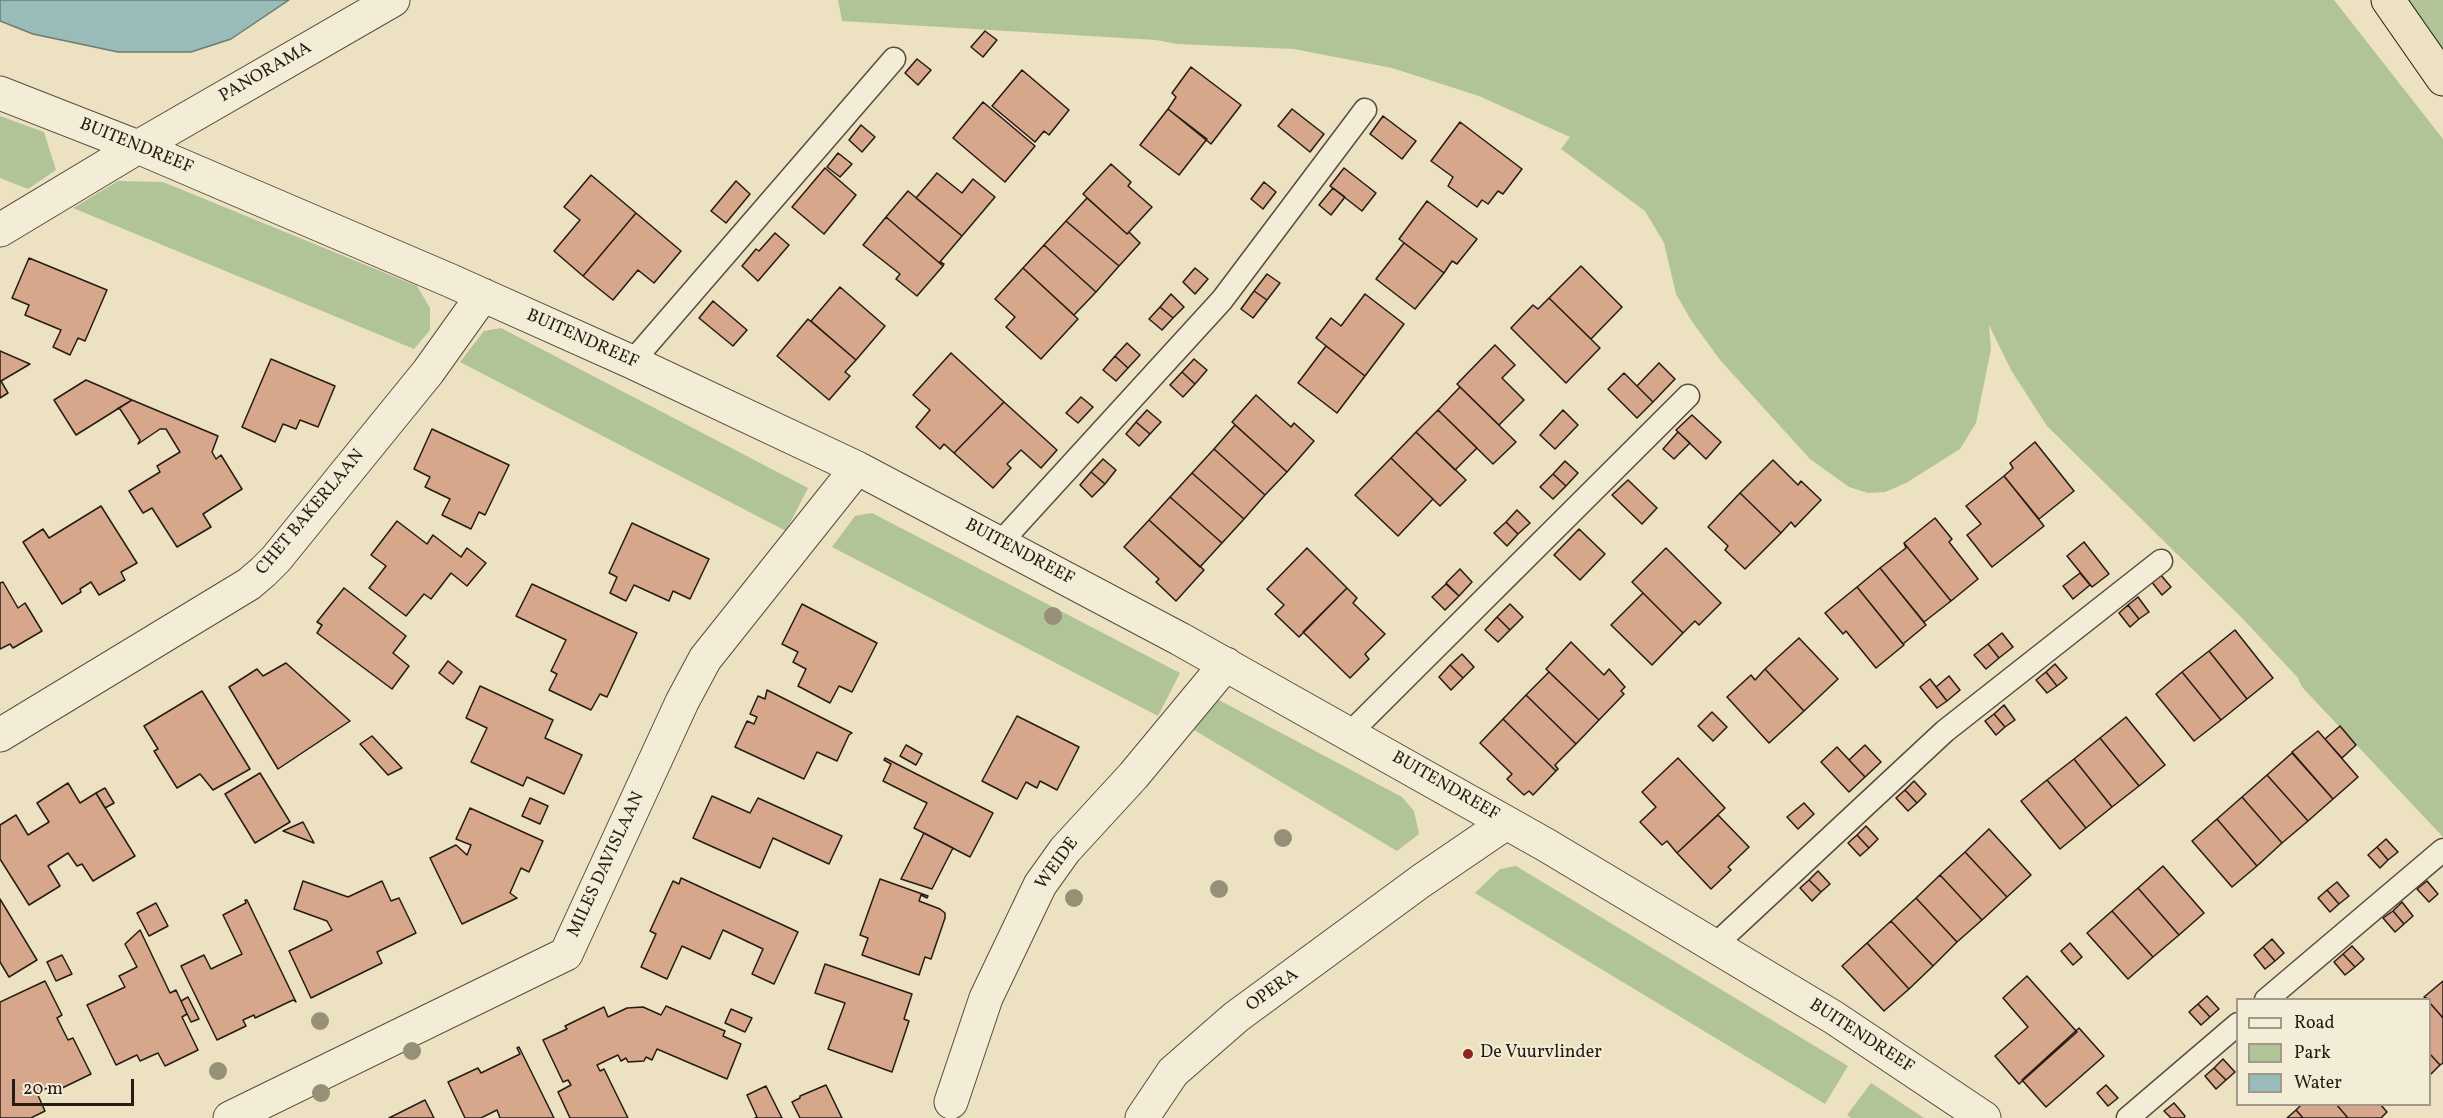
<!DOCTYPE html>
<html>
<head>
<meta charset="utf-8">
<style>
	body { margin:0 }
	#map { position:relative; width:2443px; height:1118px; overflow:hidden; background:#ece1c0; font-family:Vollkorn,serif }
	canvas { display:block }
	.legend { position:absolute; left:2236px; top:998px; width:195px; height:108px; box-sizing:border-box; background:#f3ecd6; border:2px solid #a19889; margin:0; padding:8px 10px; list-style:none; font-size:18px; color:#261b15 }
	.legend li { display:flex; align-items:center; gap:12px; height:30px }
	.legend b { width:30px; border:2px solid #a19889 }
	.scale { position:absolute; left:12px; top:1079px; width:122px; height:27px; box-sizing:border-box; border:3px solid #261b15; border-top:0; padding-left:8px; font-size:18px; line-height:21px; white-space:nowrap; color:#261b15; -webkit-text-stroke:4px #f3ecd6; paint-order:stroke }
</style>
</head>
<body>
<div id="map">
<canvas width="2443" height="1118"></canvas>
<ul class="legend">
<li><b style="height:8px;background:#f3ecd6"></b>Road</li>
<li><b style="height:16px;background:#b1c498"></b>Park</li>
<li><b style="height:16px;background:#9abcb8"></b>Water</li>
</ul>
<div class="scale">20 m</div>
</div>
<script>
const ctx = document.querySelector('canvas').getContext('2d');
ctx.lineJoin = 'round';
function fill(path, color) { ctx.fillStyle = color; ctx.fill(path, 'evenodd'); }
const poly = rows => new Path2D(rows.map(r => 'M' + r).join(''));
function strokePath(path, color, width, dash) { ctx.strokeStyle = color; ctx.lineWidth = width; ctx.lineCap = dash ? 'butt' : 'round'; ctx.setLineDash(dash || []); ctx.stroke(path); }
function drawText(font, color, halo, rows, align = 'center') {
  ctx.font = font + ' Vollkorn,serif'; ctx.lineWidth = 4.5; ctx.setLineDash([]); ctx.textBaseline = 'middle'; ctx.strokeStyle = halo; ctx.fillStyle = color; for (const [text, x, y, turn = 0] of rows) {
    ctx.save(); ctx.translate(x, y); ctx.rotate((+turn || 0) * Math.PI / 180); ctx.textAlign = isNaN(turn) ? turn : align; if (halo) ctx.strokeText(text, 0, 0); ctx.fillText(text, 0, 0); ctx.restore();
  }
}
const green = poly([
	[838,0,2334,0,2443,139,2443,837,2302,687,2298,678,2242,618,2047,426,2011,370,1989,325,1991,349,1976,423,1960,449,1906,483,1885,492,1868,493,1849,487,1810,459,1720,360,1691,320,1676,294,1664,243,1645,211,1561,149,1570,137,1479,96,1392,68,1294,49,1177,44,1156,40,842,21],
	[2407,0,2443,0,2443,50],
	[0,116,44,132,56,170,28,189,0,178],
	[118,181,163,182,417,286,430,308,430,330,414,349,73,208],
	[501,328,808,488,786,531,460,362,484,331],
	[872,513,1180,673,1158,716,832,547,855,516],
	[1217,699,1402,797,1414,811,1419,834,1397,851,1194,730],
	[1516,866,1848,1066,1825,1104,1475,893,1500,869],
	[1871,1083,1924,1118,1851,1118,1847,1115]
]);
const water = poly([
	[0,0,289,0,231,39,191,52,118,52,33,34,0,21,0,0]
]);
const building = poly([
	[985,31,997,40,983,57,971,47,985,31],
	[917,59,931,70,918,85,905,73,917,59],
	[1191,67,1241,105,1211,144,1168,109,1176,97,1172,93,1191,67],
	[1022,70,1069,110,1049,135,1044,131,1035,142,992,106,1022,70],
	[983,102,1035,146,1005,182,953,138,983,102],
	[1168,109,1207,139,1179,175,1140,145,1168,109],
	[1292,109,1324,134,1310,152,1278,126,1292,109],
	[1383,116,1416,141,1402,159,1370,134,1383,116],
	[1460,122,1522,169,1503,194,1498,191,1488,204,1482,200,1477,207,1448,186,1453,177,1431,161,1460,122],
	[861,125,875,137,862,152,849,140,861,125],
	[838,153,852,164,840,177,827,167,838,153],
	[1111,164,1131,182,1128,186,1152,207,1127,234,1083,194,1111,164],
	[825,168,856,195,824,234,792,207,825,168],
	[1344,168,1376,193,1362,211,1330,186,1344,168],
	[937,173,962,193,973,179,995,197,962,236,916,198,937,173],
	[591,175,636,213,583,276,554,251,580,220,564,207,591,175],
	[736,181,750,194,726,223,711,211,736,181],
	[1264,182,1276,192,1263,209,1251,199,1264,182],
	[1333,188,1345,197,1331,215,1319,205,1333,188],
	[908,191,962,236,940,262,944,264,943,266,886,217,908,191],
	[1087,198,1127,234,1129,232,1140,243,1119,266,1066,221,1087,198],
	[1427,201,1477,239,1457,264,1452,261,1444,273,1399,239,1427,201],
	[636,213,681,251,654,283,638,270,613,300,583,276,636,213],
	[886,217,943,266,917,296,896,279,900,274,863,245,886,217],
	[1066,221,1119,266,1096,292,1044,245,1066,221],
	[775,233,789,245,758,281,742,266,756,249,759,251,775,233],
	[1404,243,1444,273,1415,309,1376,279,1404,243],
	[1044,245,1096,292,1074,315,1023,268,1044,245],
	[29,258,107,290,85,341,78,338,70,355,53,347,61,330,25,315,29,305,12,298,29,258],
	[1581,266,1622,307,1591,339,1549,298,1581,266],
	[1023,268,1078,319,1041,359,1006,327,1015,317,995,299,1023,268],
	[1195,268,1208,279,1195,294,1183,282,1195,268],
	[1267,274,1280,283,1267,300,1254,291,1267,274],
	[840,287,885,326,856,360,811,321,840,287],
	[1254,291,1267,300,1253,318,1241,309,1254,291],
	[1171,294,1184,307,1173,318,1160,307,1171,294],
	[1365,294,1404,324,1365,376,1316,338,1331,318,1341,326,1365,294],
	[1549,298,1600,348,1566,383,1511,328,1533,305,1538,309,1549,298],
	[713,301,747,330,733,346,699,318,713,301],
	[1160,307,1173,318,1162,330,1149,319,1160,307],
	[808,319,856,360,845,372,850,376,829,400,777,356,808,319],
	[1127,343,1140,355,1128,368,1115,356,1127,343],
	[1495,345,1515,365,1502,378,1524,400,1499,425,1457,384,1495,345],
	[1326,346,1365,376,1337,413,1298,383,1326,346],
	[0,351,30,364,1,381,8,393,0,398,0,351],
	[951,353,1004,402,954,453,944,444,940,449,916,427,930,410,913,395,951,353],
	[1115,356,1128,368,1116,381,1103,370,1115,356],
	[271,359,335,386,318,427,300,420,296,429,283,424,275,442,242,427,271,359],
	[1194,359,1207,370,1195,384,1182,372,1194,359],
	[1659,363,1675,379,1653,402,1637,386,1659,363],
	[1182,372,1195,384,1183,397,1170,385,1182,372],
	[1624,373,1653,402,1637,418,1608,389,1624,373],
	[86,380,132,400,76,435,54,400,86,380],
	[1460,387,1516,442,1493,464,1438,410,1460,387],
	[1256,395,1291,427,1294,423,1314,441,1287,472,1232,422,1256,395],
	[1081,397,1093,407,1078,423,1066,413,1081,397],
	[132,400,218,436,212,452,216,459,221,455,242,489,203,514,211,527,177,547,152,508,143,513,129,491,160,472,157,466,180,452,166,429,160,429,138,444,140,440,120,409,117,409,132,400],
	[1004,402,1057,450,1041,468,1021,450,1007,464,1011,468,993,488,954,453,1004,402],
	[1147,410,1161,422,1150,434,1136,422,1147,410],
	[1438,410,1477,448,1455,470,1416,432,1438,410],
	[1563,410,1578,425,1555,449,1540,435,1563,410],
	[1692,415,1721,442,1706,459,1676,430,1692,415],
	[1136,422,1150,434,1139,446,1126,434,1136,422],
	[1235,425,1287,472,1265,495,1214,449,1235,425],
	[432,429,509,465,485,515,479,512,471,529,442,515,450,499,425,487,430,477,414,469,432,429],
	[1416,432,1466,480,1440,506,1391,458,1416,432],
	[1678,432,1690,443,1674,459,1663,449,1678,432],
	[2035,442,2074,491,2039,519,2004,476,2013,468,2010,463,2035,442],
	[1214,449,1265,495,1244,519,1192,473,1214,449],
	[1391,458,1433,499,1398,536,1355,495,1391,458],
	[1103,459,1116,470,1105,484,1091,472,1103,459],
	[1773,460,1798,485,1801,481,1821,500,1795,527,1791,522,1781,533,1740,493,1773,460],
	[1565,461,1578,473,1566,486,1553,474,1565,461],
	[1091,472,1105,484,1092,497,1080,485,1091,472],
	[1192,473,1244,519,1222,543,1170,497,1192,473],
	[1553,474,1566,486,1553,499,1540,487,1553,474],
	[2004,476,2044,526,1992,567,1967,535,1981,524,1966,506,2004,476],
	[1628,480,1657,508,1642,524,1612,495,1628,480],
	[1740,493,1781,533,1745,569,1725,550,1728,546,1708,527,1740,493],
	[1170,497,1222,543,1200,567,1149,520,1170,497],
	[101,506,137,563,121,572,125,580,99,595,91,582,80,589,81,592,62,604,23,542,43,529,49,538,101,506],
	[1517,510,1530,523,1518,534,1506,522,1517,510],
	[1935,518,1952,539,1949,542,1978,579,1951,601,1904,543,1935,518],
	[1149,520,1204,570,1176,601,1156,582,1159,579,1124,547,1149,520],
	[397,521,427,544,433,535,461,557,467,548,486,563,467,586,451,573,431,599,424,594,406,616,369,588,386,566,371,555,397,521],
	[1506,522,1518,534,1507,546,1494,533,1506,522],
	[632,523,709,559,690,599,673,591,669,601,634,585,626,601,610,593,617,577,609,573,632,523],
	[1579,529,1605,554,1580,580,1554,555,1579,529],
	[2084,542,2109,574,2092,587,2067,556,2084,542],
	[1904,543,1951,601,1924,622,1880,568,1906,548,1904,543],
	[1307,548,1347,588,1299,637,1275,614,1284,605,1267,589,1307,548],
	[1666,548,1721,603,1699,625,1695,621,1683,633,1632,582,1666,548],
	[1880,568,1926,625,1903,644,1857,587,1880,568],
	[1460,569,1472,582,1459,596,1446,583,1460,569],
	[2080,573,2090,585,2073,599,2063,586,2080,573],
	[2160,574,2171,587,2162,595,2151,581,2160,574],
	[3,582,18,608,25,603,42,631,13,648,10,644,0,649,0,583,3,582],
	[532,584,637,633,607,697,600,694,591,710,549,690,557,674,551,671,566,640,516,616,532,584],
	[1446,584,1459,596,1445,610,1432,597,1446,584],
	[1857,587,1904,645,1876,668,1846,631,1843,634,1825,613,1857,587],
	[344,588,406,636,393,653,409,666,392,689,317,633,322,625,317,622,344,588],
	[1347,588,1357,598,1353,603,1385,634,1365,654,1369,659,1350,678,1303,632,1347,588],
	[1643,593,1683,633,1652,665,1611,625,1643,593],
	[2138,597,2149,612,2139,619,2128,605,2138,597],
	[802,604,877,643,852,692,839,686,830,703,798,686,806,669,793,662,798,652,782,644,802,604],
	[1510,604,1523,617,1510,630,1497,617,1510,604],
	[2128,605,2139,619,2130,627,2119,613,2128,605],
	[1497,617,1510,630,1498,642,1485,630,1497,617],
	[2235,630,2273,678,2247,699,2209,651,2235,630],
	[2002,633,2013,647,1999,658,1988,644,2002,633],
	[1799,638,1838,679,1804,711,1765,669,1799,638],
	[1571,642,1604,675,1609,669,1625,687,1621,691,1624,694,1599,720,1546,669,1571,642],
	[1988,644,1999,658,1986,669,1974,655,1988,644],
	[2209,651,2247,699,2221,720,2182,672,2209,651],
	[1462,654,1474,667,1463,678,1450,665,1462,654],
	[448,661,462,672,453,684,439,673,448,661],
	[286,663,350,721,278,769,229,687,257,669,263,676,286,663],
	[2055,664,2067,678,2057,686,2046,672,2055,664],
	[1450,665,1463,678,1451,690,1439,677,1450,665],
	[1765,669,1804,711,1769,743,1727,697,1751,675,1755,680,1765,669],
	[1549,672,1599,720,1576,744,1526,695,1549,672],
	[2046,672,2057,686,2047,693,2036,680,2046,672],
	[2182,672,2221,720,2194,741,2156,694,2182,672],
	[1949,676,1960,690,1947,701,1936,687,1949,676],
	[1930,679,1947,701,1937,708,1920,687,1930,679],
	[480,686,553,720,545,738,582,755,564,794,527,777,523,786,471,762,487,728,466,718,480,686],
	[767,690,852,733,849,735,837,761,817,752,804,779,735,747,747,721,754,724,757,717,750,714,758,696,765,699,767,690],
	[202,691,250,769,213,790,200,774,177,788,154,751,158,749,144,726,202,691],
	[1526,695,1576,744,1555,765,1558,769,1556,771,1503,719,1526,695],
	[2004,705,2015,720,2005,727,1994,714,2004,705],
	[1712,712,1727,727,1713,741,1698,726,1712,712],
	[1994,714,2005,727,1996,735,1985,721,1994,714],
	[1017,716,1079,747,1057,790,1040,781,1037,788,1026,782,1017,799,982,781,1017,716],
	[2126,717,2165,765,2139,786,2100,738,2126,717],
	[1503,719,1556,771,1533,795,1529,791,1524,795,1509,781,1507,779,1512,774,1480,743,1503,719],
	[2340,726,2356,745,2342,758,2325,739,2340,726],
	[2318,731,2358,777,2333,799,2292,752,2318,731],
	[372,736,402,768,388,775,360,744,372,736],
	[2100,738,2139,786,2112,807,2074,759,2100,738],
	[906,745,922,754,916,765,900,756,906,745],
	[1865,745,1881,762,1865,777,1849,760,1865,745],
	[1837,747,1865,777,1849,792,1821,762,1837,747],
	[2292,753,2333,799,2308,821,2267,775,2292,753],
	[885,758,993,813,970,857,914,828,927,803,883,781,891,764,884,760,885,758],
	[1678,758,1725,808,1677,853,1667,841,1662,845,1640,822,1656,807,1642,792,1678,758],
	[2074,759,2112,807,2086,828,2047,780,2074,759],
	[260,773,290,822,255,843,225,794,260,773],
	[2267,775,2308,821,2282,843,2242,797,2267,775],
	[2047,780,2086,828,2060,849,2021,801,2047,780],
	[1914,781,1926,794,1917,803,1905,790,1914,781],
	[68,783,80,803,96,793,135,856,93,881,82,864,77,866,68,853,48,866,60,886,29,905,0,859,0,825,16,815,28,835,49,822,37,803,68,783],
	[105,788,114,803,105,808,96,793,105,788],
	[1905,790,1917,803,1908,811,1896,798,1905,790],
	[712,796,750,813,758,798,842,836,829,864,773,838,760,868,693,838,712,796],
	[2242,797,2282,843,2257,866,2217,819,2242,797],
	[530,798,548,806,540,824,522,816,530,798],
	[1804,803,1814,814,1798,829,1787,817,1804,803],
	[470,808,543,841,529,872,521,868,510,893,517,898,462,924,430,858,456,845,467,855,471,845,456,839,470,808],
	[1718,815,1749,847,1728,867,1731,870,1711,889,1677,853,1718,815],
	[2217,819,2257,866,2232,887,2192,841,2217,819],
	[303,822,314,843,283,831,303,822],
	[1866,826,1878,839,1869,848,1857,835,1866,826],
	[1989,829,2031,875,2007,897,1965,852,1989,829],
	[924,833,953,848,932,889,901,879,924,833],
	[1857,835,1869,848,1860,856,1848,843,1857,835],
	[2386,839,2398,852,2388,860,2377,847,2386,839],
	[2377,847,2388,860,2380,868,2368,855,2377,847],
	[1965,852,2007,897,1982,920,1940,875,1965,852],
	[2163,866,2204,913,2179,935,2138,888,2163,866],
	[1818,871,1830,884,1821,892,1809,880,1818,871],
	[1940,875,1982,920,1957,942,1916,898,1940,875],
	[681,878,798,932,774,984,752,974,763,949,723,930,710,959,682,946,667,979,641,967,656,934,650,931,673,881,679,884,681,878],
	[880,879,928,896,927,898,921,895,919,901,940,909,945,913,945,918,931,959,925,957,919,975,862,955,868,938,860,935,880,879],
	[1809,880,1821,892,1812,901,1800,888,1809,880],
	[303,881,348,897,382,881,391,901,399,898,416,933,377,952,382,963,311,998,289,951,332,930,327,921,294,909,303,881],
	[2427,881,2438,894,2429,902,2417,889,2427,881],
	[2337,882,2349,896,2339,904,2327,890,2337,882],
	[2138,888,2179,935,2153,957,2112,911,2138,888],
	[2327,890,2339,904,2330,912,2318,898,2327,890],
	[1916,898,1957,942,1933,966,1891,921,1916,898],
	[0,899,37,960,9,977,0,962,0,899],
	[245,900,247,900,296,1002,293,1000,255,1018,254,1015,243,1020,246,1026,217,1040,181,966,204,955,211,969,242,954,223,915,246,903,245,900],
	[2402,902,2413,916,2404,924,2393,911,2402,902],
	[156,903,168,926,149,936,137,913,156,903],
	[2112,911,2153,957,2128,979,2087,933,2112,911],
	[2393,911,2404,924,2395,932,2383,918,2393,911],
	[1891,921,1933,966,1909,989,1867,943,1891,921],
	[140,930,170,993,176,990,187,1014,182,1017,198,1050,165,1066,158,1053,140,1061,137,1055,116,1065,87,1005,125,987,119,976,137,967,125,944,140,930],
	[2272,939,2284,953,2275,961,2263,947,2272,939],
	[1867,943,1909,989,1884,1011,1842,966,1867,943],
	[2070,943,2082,957,2073,965,2061,951,2070,943],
	[2352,946,2364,959,2355,967,2343,954,2352,946],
	[2263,947,2275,961,2265,969,2254,955,2263,947],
	[2343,954,2355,967,2345,975,2334,962,2343,954],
	[62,955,72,974,56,981,47,962,62,955],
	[825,964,912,994,904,1019,909,1021,892,1072,828,1049,845,1003,815,993,825,964],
	[2027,976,2077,1032,2019,1084,1995,1056,2028,1027,2003,998,2027,976],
	[45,981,62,1015,57,1018,68,1040,73,1038,91,1074,56,1091,53,1085,37,1093,45,1111,31,1118,0,1118,0,1002,45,981],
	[2443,981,2443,1018,2430,1003,2430,1000,2424,997,2443,981],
	[2207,996,2219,1009,2210,1017,2198,1004,2207,996],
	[188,997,199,1019,191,1022,181,1001,188,997],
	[2430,1003,2443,1018,2443,1063,2440,1065,2430,1054,2430,1003],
	[2198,1004,2210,1017,2201,1025,2189,1012,2198,1004],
	[666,1006,725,1031,723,1036,741,1044,727,1079,657,1049,652,1060,646,1057,644,1061,628,1062,626,1058,621,1061,618,1055,597,1065,600,1071,604,1069,628,1118,570,1118,558,1092,571,1085,568,1080,563,1082,543,1040,567,1029,565,1026,604,1007,608,1017,627,1008,643,1007,661,1015,666,1006],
	[731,1009,752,1018,745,1032,725,1023,731,1009],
	[2079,1028,2104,1056,2046,1107,2022,1080,2079,1028],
	[519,1047,554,1118,500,1118,497,1110,481,1118,465,1118,448,1082,478,1068,481,1073,520,1054,517,1048,519,1047],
	[2430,1054,2440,1065,2430,1075,2430,1054],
	[2223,1059,2235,1072,2226,1080,2214,1068,2223,1059],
	[2214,1068,2226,1080,2216,1089,2205,1076,2214,1068],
	[826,1085,842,1118,800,1118,792,1102,800,1098,800,1096,826,1085],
	[2106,1085,2118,1098,2108,1106,2097,1093,2106,1085],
	[766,1086,782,1118,755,1118,757,1117,747,1095,766,1086],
	[425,1100,434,1118,389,1118,425,1100],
	[2174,1103,2185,1116,2184,1118,2171,1118,2164,1111,2174,1103],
	[2302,1104,2336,1104,2348,1118,2303,1118,2296,1110,2302,1104],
	[2336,1104,2380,1104,2387,1112,2381,1118,2348,1118,2336,1104],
	[2296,1110,2303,1118,2287,1118,2296,1110]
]);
const service = poly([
	[632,362,894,59],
	[1000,543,1222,300,1365,110],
	[1350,733,1688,396],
	[1715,945,1945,731,2161,561],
	[2266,1000,2443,850],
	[2128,1118,2238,1024]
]);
const minor = poly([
	[0,93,138,147,449,280,632,362,857,468,1180,639,1546,845,1833,1017,1984,1118],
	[0,230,138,147,393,0],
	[0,735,249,584,263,572,276,559,428,372,483,295],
	[951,1102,986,998,1040,885,1065,850,1133,776,1226,664],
	[230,1118,566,954,682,702,705,659,857,468],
	[1142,1118,1173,1072,1236,1017,1421,881,1506,823]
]);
const trunk = poly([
	[2388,0,2443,79]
]);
const trees = [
	[1053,616],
	[1283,838],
	[1219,889],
	[1074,898],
	[320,1021],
	[412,1051],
	[218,1071],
	[321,1093]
];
const markers = [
	[1468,1054,6,"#8f2418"]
];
const streetNames = [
	["PANORAMA",266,73,-30],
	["BUITENDREEF",136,147,22],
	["BUITENDREEF",582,340,24],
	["CHET BAKERLAAN",311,513,-50],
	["BUITENDREEF",1019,553,28],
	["BUITENDREEF",1445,787,30],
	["WEIDE",1058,864,-54],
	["MILES DAVISLAAN",607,865,-65],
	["OPERA",1273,991,-36],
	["BUITENDREEF",1861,1037,33]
];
const poiNames = [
	["De Vuurvlinder",1480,1054]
];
fill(green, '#b1c498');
fill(water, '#9abcb8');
strokePath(water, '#6c7c77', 1.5);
fill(building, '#d6a78a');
strokePath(building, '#261b15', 1.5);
strokePath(service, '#584c40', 25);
strokePath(minor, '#584c40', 35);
strokePath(trunk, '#261b15', 35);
strokePath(service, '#f3ecd6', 22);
strokePath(minor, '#f3ecd6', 33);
strokePath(trunk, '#ece1c0', 33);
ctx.fillStyle = '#969077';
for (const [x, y] of trees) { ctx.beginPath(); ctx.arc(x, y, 9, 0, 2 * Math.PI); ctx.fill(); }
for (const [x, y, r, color] of markers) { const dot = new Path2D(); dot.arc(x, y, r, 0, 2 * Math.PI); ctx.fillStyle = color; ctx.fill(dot); strokePath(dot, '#f3ecd6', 2); }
drawText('18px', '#261b15', '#f3ecd6', streetNames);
drawText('18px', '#261b15', '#f3ecd6', poiNames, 'left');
</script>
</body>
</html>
